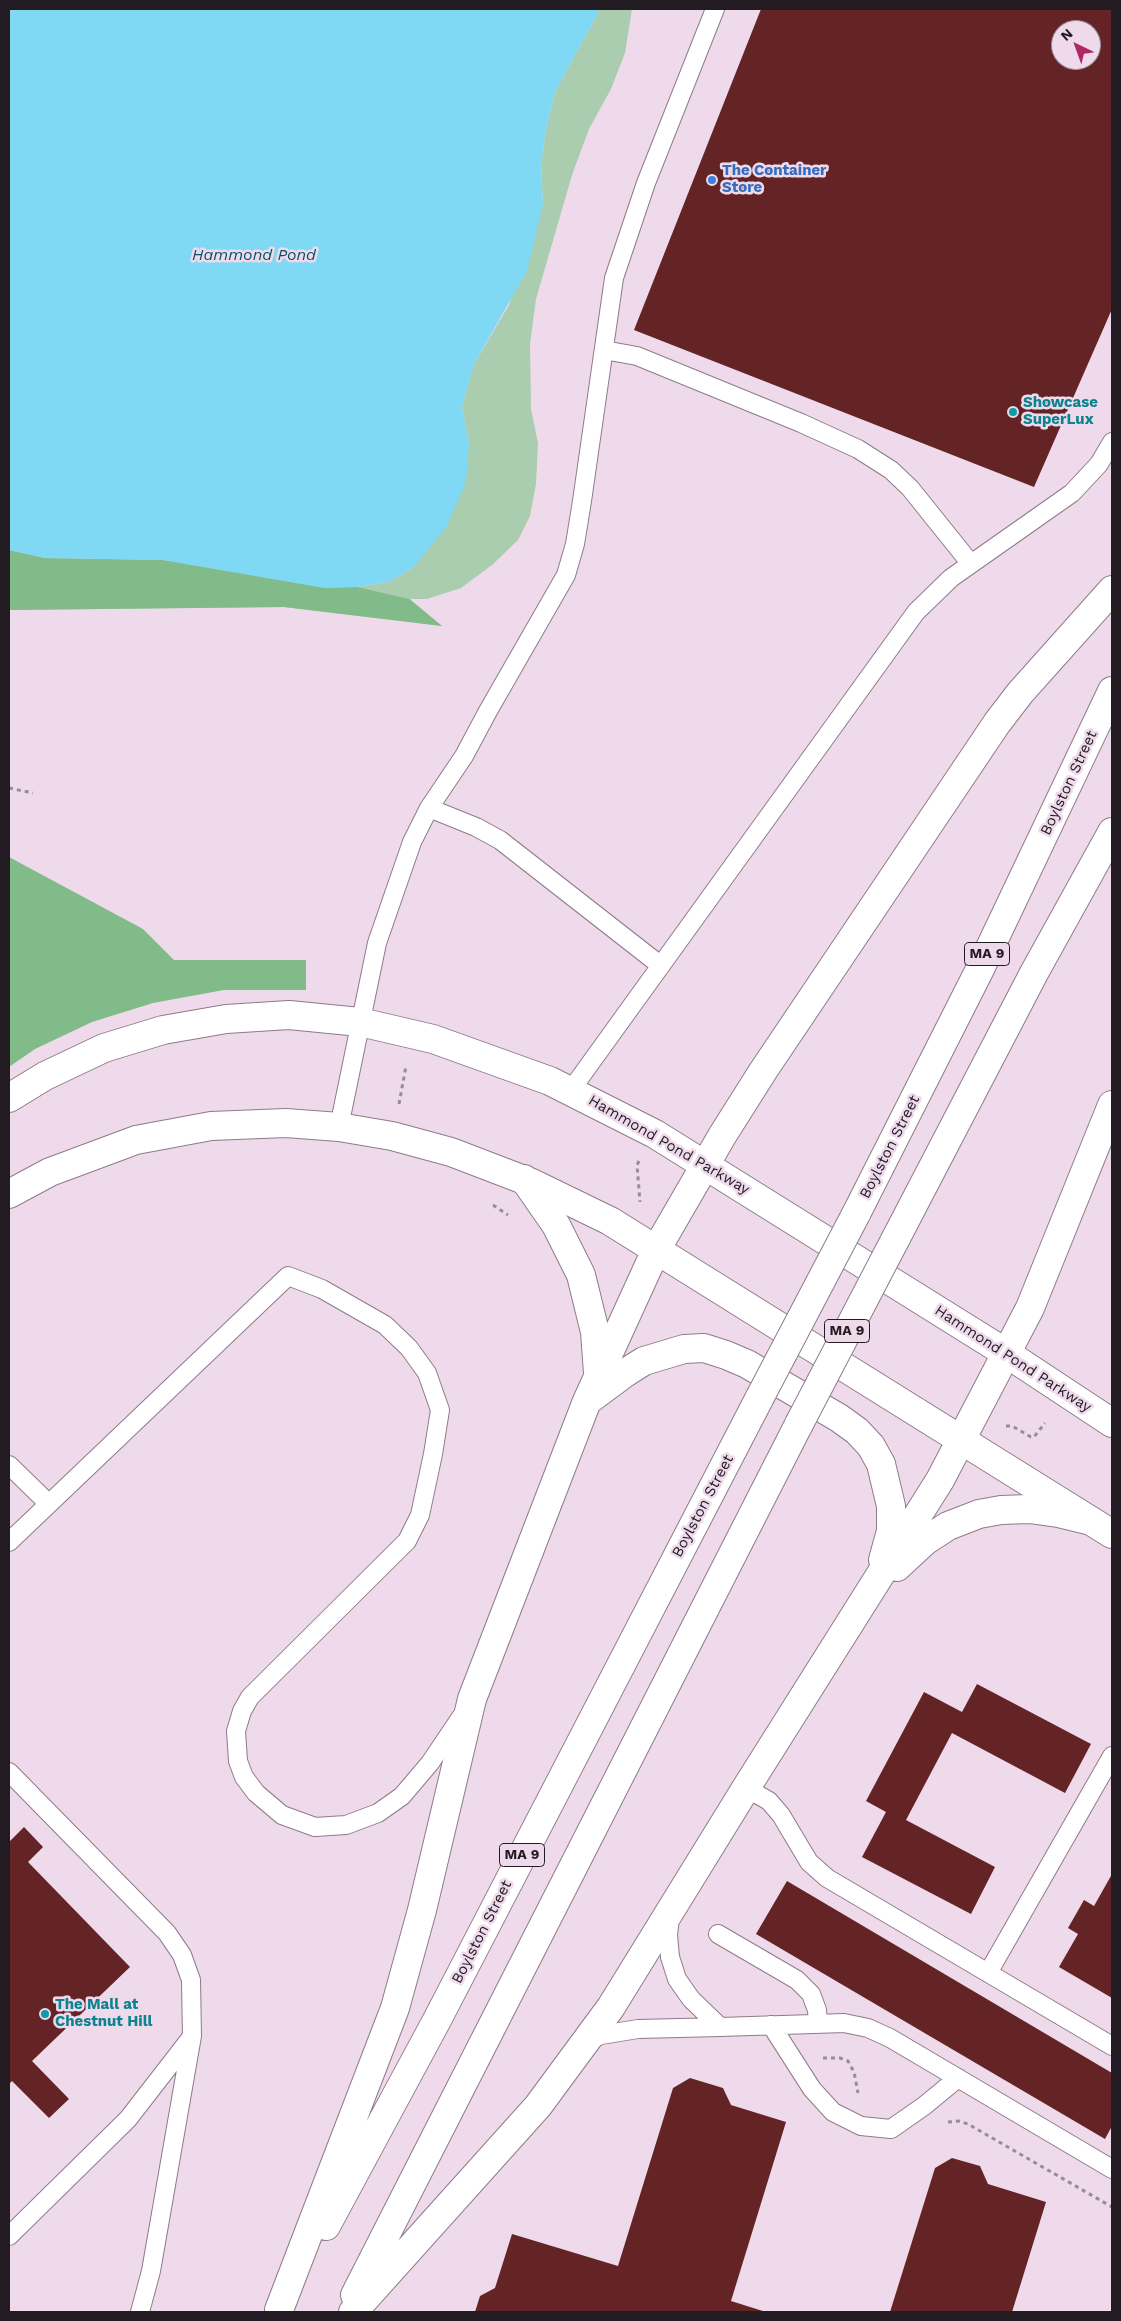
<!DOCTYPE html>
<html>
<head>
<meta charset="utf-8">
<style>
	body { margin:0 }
	#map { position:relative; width:1121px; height:2321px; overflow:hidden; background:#eedaeb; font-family:"Work Sans",sans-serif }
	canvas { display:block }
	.frame { position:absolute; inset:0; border:10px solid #221b22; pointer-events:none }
	.north { position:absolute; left:1051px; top:20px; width:50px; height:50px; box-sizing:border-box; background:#eedaeb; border:1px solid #9c8e9b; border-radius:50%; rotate:318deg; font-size:14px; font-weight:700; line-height:20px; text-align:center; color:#221b22 }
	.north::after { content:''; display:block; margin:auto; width:18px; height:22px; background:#b02766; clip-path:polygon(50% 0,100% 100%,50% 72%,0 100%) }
</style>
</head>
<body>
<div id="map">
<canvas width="1121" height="2321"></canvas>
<div class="frame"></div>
<div class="north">N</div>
</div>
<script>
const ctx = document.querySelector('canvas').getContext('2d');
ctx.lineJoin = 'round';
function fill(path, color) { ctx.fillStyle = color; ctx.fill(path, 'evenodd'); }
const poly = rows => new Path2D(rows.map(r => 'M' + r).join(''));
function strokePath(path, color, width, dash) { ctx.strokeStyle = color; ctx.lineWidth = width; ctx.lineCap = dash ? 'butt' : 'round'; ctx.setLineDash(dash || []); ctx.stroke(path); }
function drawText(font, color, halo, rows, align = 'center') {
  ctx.font = font + ' "Work Sans",sans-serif'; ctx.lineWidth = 5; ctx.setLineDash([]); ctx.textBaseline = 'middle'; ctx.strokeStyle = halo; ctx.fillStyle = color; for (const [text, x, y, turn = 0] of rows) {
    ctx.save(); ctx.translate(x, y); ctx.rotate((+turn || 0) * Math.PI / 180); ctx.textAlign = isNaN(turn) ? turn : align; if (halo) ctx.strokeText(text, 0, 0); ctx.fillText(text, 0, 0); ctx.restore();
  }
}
const green = poly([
	[600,9,632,9,625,53,611,89,589,129,572,175,536,299,530,344,531,409,538,443,536,484,530,516,518,540,492,565,461,588,427,599,410,599,442,626,284,607,9,610,9,550,45,558,163,560,357,587,388,582,413,568,469,444,462,406,474,364,509,305,543,205,541,164,546,129,555,92]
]);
const forest = poly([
	[9,550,45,558,163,560,325,588,357,587,409,599,442,626,284,607,9,610],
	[9,857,143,929,174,960,306,960,306,990,224,990,153,1003,92,1022,35,1049,9,1067]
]);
const water = poly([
	[9,9,600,9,555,92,546,129,541,164,543,205,527,271,474,364,462,406,469,444,466,482,446,527,413,568,388,582,357,587,325,588,163,560,45,558,9,550]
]);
const building = poly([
	[761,9,1112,9,1112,309,1034,487,634,330],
	[1061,30,1091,30,1091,60,1061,60],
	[977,1684,1091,1744,1065,1793,952,1733,906,1820,995,1867,971,1914,862,1857,886,1812,866,1801,924,1692,962,1712],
	[24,1827,43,1847,28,1862,130,1967,32,2061,69,2099,49,2118,12,2081,9,2084,9,1842],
	[1112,1874,1112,1998,1059,1967,1078,1934,1068,1928,1084,1900,1094,1906],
	[787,1881,1112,2073,1112,2126,1105,2139,756,1934],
	[690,2078,723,2088,731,2105,786,2122,731,2301,766,2312,475,2312,480,2296,495,2288,512,2234,618,2266,673,2088],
	[952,2158,980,2166,988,2184,1046,2202,1012,2312,890,2312,935,2168]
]);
const path = poly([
	[9,788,33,793],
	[399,1104,406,1066],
	[639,1161,637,1165,640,1202],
	[493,1205,508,1215],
	[1006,1426,1012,1426,1031,1437,1034,1437,1045,1423],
	[823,2058,840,2058,848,2061,854,2072,858,2093],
	[948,2122,959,2121,968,2124,1112,2207]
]);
const service = poly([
	[604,350,637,356,801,423,858,449,891,470,910,488,971,564],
	[429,808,476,827,500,840,660,965],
	[571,1090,916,612,951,578,1072,493,1099,464,1112,442],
	[339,1127,377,943,412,842,429,808,464,756,488,711,566,575,575,544,582,501,614,278,646,183,715,9],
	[9,1465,49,1504],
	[9,1542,288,1276,322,1289,385,1325,409,1348,427,1373,440,1410,433,1454,420,1515,407,1541,250,1697,242,1711,236,1731,238,1761,244,1777,256,1793,282,1815,315,1827,346,1825,378,1813,402,1796,430,1763,461,1717],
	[9,1772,167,1933,182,1955,191,1980,192,2036,151,2271,140,2312],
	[746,1788,769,1801,781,1815,809,1862,827,1878,1112,2046],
	[718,1934,797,1980,811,1994,817,2010,818,2024],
	[988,1973,1112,1756],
	[771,2025,812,2089,833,2112,861,2126,891,2129,924,2106,958,2078],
	[720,2027,844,2023,868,2028,890,2038,1112,2169],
	[588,2041,601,2035,638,2029,720,2027,691,1999,677,1979,670,1957,668,1935,670,1917],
	[9,2236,128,2119,190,2039]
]);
const primary = poly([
	[9,1098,45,1076,104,1048,163,1030,226,1019,289,1015,360,1022,433,1039,550,1081,655,1134,1006,1353,1112,1423],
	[9,1194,50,1172,136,1140,211,1126,286,1123,339,1127,392,1136,451,1152,532,1183,610,1221,1112,1534]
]);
const trunk = poly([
	[524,1179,556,1225,581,1275,595,1332,598,1373],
	[856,1214,979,971,1112,691],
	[896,1238,1034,973,1112,832],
	[590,1399,625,1373,644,1361,684,1349,704,1348,726,1355,747,1364,839,1418,857,1431,871,1446,881,1464,891,1506,891,1531,883,1560],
	[897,1567,925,1541,948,1526,979,1514,1001,1510,1029,1509,1058,1513,1091,1521],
	[326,2226,437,2020,760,1397],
	[355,2295,799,1424],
	[279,2310,395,2008,422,1910,472,1699,587,1401,656,1250,722,1136,763,1071,997,723,1020,693,1112,590],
	[353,2312,538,2106,611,2007,746,1788,940,1480,1030,1308,1112,1105]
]);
const trunkBridge = poly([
	[760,1397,856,1214],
	[799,1424,896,1238]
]);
const markers = [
	[712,180,5,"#3f7fe0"],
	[1013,412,5,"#0f9aa8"],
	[45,2014,5,"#0f9aa8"]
];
const shields = [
	[987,954,45],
	[847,1331,45],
	[522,1855,45]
];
const shieldNames = [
	["MA 9",987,954],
	["MA 9",847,1331],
	["MA 9",522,1855]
];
const shopNames = [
	["The Container",722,171],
	["Store",722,188]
];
const cultureNames = [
	["Showcase",1023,403],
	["SuperLux",1023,420],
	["The Mall at",55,2005],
	["Chestnut Hill",55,2022]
];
const streetNames = [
	["Boylston Street",1069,783,-65],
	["Hammond Pond Parkway",669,1145,30],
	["Boylston Street",890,1147,-63],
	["Hammond Pond Parkway",1013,1359,33],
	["Boylston Street",703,1506,-62],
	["Boylston Street",482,1932,-63]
];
const waterNames = [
	["Hammond Pond",254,255]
];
fill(green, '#a9cdae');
fill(forest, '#80bb89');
fill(water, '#7fd8f4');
fill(building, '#642325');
strokePath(service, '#8d7b8b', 20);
strokePath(primary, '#8d7b8b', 30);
strokePath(trunk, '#8d7b8b', 30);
strokePath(path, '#9a8b98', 3, [4, 4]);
strokePath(service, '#fff', 18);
strokePath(primary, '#fff', 28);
strokePath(trunk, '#fff', 28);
strokePath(trunkBridge, '#8d7b8b', 30, []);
strokePath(trunkBridge, '#fff', 28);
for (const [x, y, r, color] of markers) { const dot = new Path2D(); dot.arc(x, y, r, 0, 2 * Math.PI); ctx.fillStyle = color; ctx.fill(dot); strokePath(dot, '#eedaeb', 2); }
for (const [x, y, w] of shields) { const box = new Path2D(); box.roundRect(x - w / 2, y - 11.5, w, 23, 4); ctx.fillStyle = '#eedaeb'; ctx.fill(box); strokePath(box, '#221b22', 1); }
drawText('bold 14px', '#221b22', null, shieldNames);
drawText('bold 15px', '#366cbe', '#eedaeb', shopNames, 'left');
drawText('bold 15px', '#0d838f', '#eedaeb', cultureNames, 'left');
drawText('15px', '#221b22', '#eedaeb', streetNames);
drawText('italic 16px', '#005264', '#eedaeb', waterNames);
</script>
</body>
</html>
